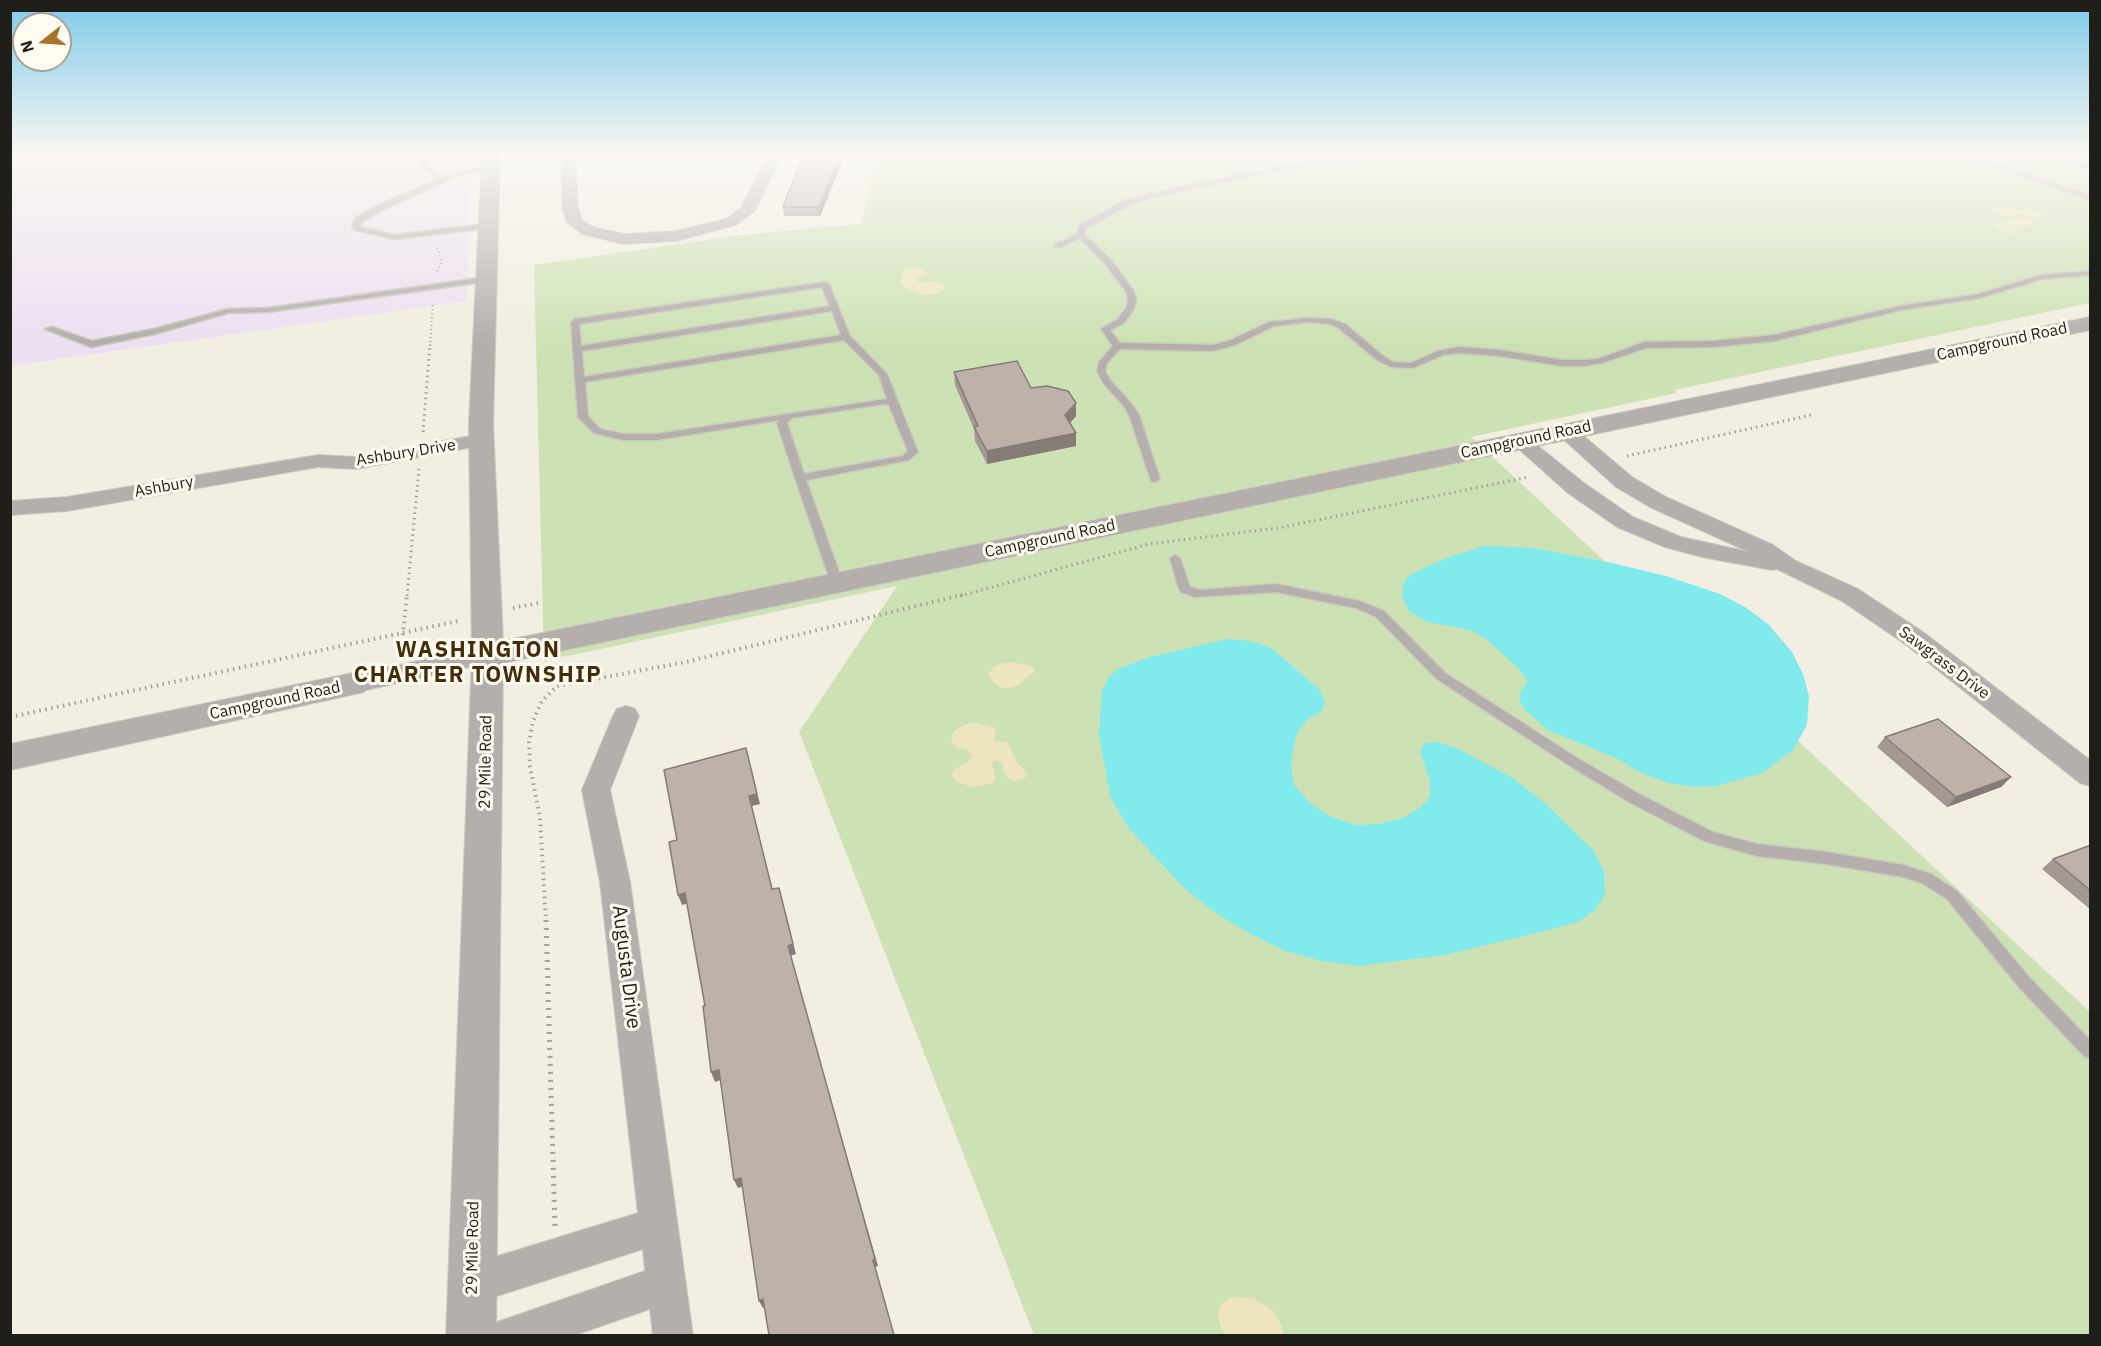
<!DOCTYPE html>
<html>
<head>
<meta charset="utf-8">
<style>
	body { margin:0 }
	#map { position:relative; width:2101px; height:1346px; overflow:hidden; background:#f2eee1; font-family:"IBM Plex Sans",sans-serif }
	canvas { display:block }
	.frame { position:absolute; inset:0; border:12px solid #1f1e19; pointer-events:none }
	.north { position:absolute; left:12px; top:12px; width:60px; height:60px; box-sizing:border-box; background:#fffbf1; border:2px solid #a5a39b; border-radius:50%; rotate:253deg; font-size:16px; font-weight:700; line-height:24px; text-align:center; color:#1f1e19 }
	.north::after { content:''; display:block; margin:auto; width:21px; height:27px; background:#a7742c; clip-path:polygon(50% 0,100% 100%,50% 72%,0 100%) }
</style>
</head>
<body>
<div id="map">
<canvas width="2101" height="1346"></canvas>
<div class="frame"></div>
<div class="north">N</div>
</div>
<script>
const ctx = document.querySelector('canvas').getContext('2d');
ctx.lineJoin = 'round';
function fill(path, color) { ctx.fillStyle = color; ctx.fill(path, 'evenodd'); }
const poly = rows => new Path2D(rows.map(r => 'M' + r).join(''));
function strokePath(path, color, width, dash) { ctx.strokeStyle = color; ctx.lineWidth = width; ctx.lineCap = dash ? 'butt' : 'round'; ctx.setLineDash(dash || []); ctx.stroke(path); }
function drawText(font, color, halo, rows, align = 'center') {
  ctx.font = font + ' "IBM Plex Sans",sans-serif'; ctx.lineWidth = 6; ctx.setLineDash([]); ctx.textBaseline = 'middle'; ctx.strokeStyle = halo; ctx.fillStyle = color; for (const [text, x, y, turn = 0] of rows) {
    ctx.save(); ctx.translate(x, y); ctx.rotate((+turn || 0) * Math.PI / 180); ctx.textAlign = isNaN(turn) ? turn : align; if (halo) ctx.strokeText(text, 0, 0); ctx.fillText(text, 0, 0); ctx.restore();
  }
}
const education = poly([
	[117,153,473,153,466,301,11,366,10,165]
]);
const green = poly([
	[877,153,2090,153,2090,303,1674,390,1677,393,1471,437,2090,1012,2090,1335,1034,1335,799,732,897,586,544,661,534,265,733,236,861,224]
]);
const sand = poly([
	[1996,206,2008,207,2019,211,2033,210,2043,216,2035,218,2022,215,2001,216,1991,211],
	[2016,219,2028,220,2034,224,2016,227,2019,232,2014,233,2000,232,1994,228,1998,223],
	[911,267,923,268,928,273,916,278,918,282,937,281,944,285,944,289,935,294,923,295,908,290,901,283,901,278,904,269],
	[1012,662,1031,666,1034,668,1034,672,1016,686,1009,688,1003,688,994,683,989,675,992,669,1001,663],
	[976,723,996,728,994,741,1006,742,1009,744,1016,761,1027,773,1025,778,1013,781,1008,778,1003,770,1002,762,995,760,992,762,995,779,992,783,972,787,956,781,952,775,953,770,967,763,972,757,967,750,958,748,953,743,951,740,954,731,967,724],
	[1238,1297,1253,1298,1272,1310,1282,1326,1283,1335,1226,1335,1221,1328,1218,1316,1221,1305,1229,1298]
]);
const water = poly([
	[1483,546,1533,548,1612,563,1666,576,1720,594,1745,607,1768,624,1792,652,1803,674,1809,696,1807,725,1793,750,1762,773,1717,786,1694,787,1668,783,1639,772,1618,759,1548,730,1524,709,1519,700,1521,691,1528,681,1519,669,1486,639,1470,630,1427,622,1409,611,1402,597,1403,584,1411,574,1447,558],
	[1228,639,1250,641,1271,648,1320,690,1325,702,1322,711,1307,720,1299,730,1295,739,1291,765,1294,785,1310,803,1329,816,1355,825,1379,824,1403,818,1421,807,1430,796,1430,780,1420,751,1425,743,1437,742,1456,748,1511,777,1546,804,1594,851,1604,872,1605,894,1595,910,1578,922,1545,931,1444,955,1359,966,1322,961,1285,951,1247,932,1213,911,1183,887,1128,827,1111,798,1099,736,1102,690,1109,677,1118,669,1150,657]
]);
const pathFar3 = poly([
	[437,248,442,261,437,271],
	[430,346,433,302]
]);
const pathFar2 = poly([
	[423,432,430,344],
	[1627,456,1811,415],
	[407,596,419,469],
	[960,596,1149,544,1278,528,1529,477]
]);
const pathFar1 = poly([
	[513,608,538,603],
	[401,653,407,594],
	[10,717,458,621],
	[546,922,540,817,530,767,529,743,533,721,542,701,557,686,686,662,966,594]
]);
const path = poly([
	[546,920,555,1227]
]);
const service = poly([
	[422,153,428,153,426,165,443,177,491,165,494,167,455,177,385,209,362,222,360,227,394,235,488,224,491,224,491,228,394,239,354,230,352,224,356,218,379,205,438,179,420,166,422,153],
	[1371,153,1391,153,1277,171,1153,197,1132,204,1086,228,1085,235,1112,261,1133,290,1136,298,1135,307,1124,323,1110,330,1120,343,1213,345,1229,341,1269,322,1308,318,1331,319,1345,324,1383,356,1393,362,1411,363,1438,351,1459,347,1500,350,1562,360,1583,360,1598,359,1645,342,1714,341,1774,335,1901,306,1979,294,2041,275,2090,271,2090,275,2042,279,1980,298,1901,310,1774,341,1714,347,1646,348,1602,363,1583,366,1562,366,1500,356,1459,353,1443,355,1413,368,1391,367,1377,360,1339,328,1330,324,1308,322,1274,326,1235,345,1213,351,1120,349,1107,363,1105,371,1111,381,1131,403,1139,415,1160,479,1155,482,1151,481,1129,415,1124,406,1104,384,1097,371,1099,362,1113,346,1101,329,1118,319,1127,307,1128,298,1125,290,1106,265,1080,238,1060,248,1053,246,1077,234,1079,225,1126,200,1150,194,1277,167,1371,153],
	[1957,153,1968,153,2090,196,2090,200,1957,153],
	[2039,153,2051,153,2090,165,2090,169,2039,153],
	[487,277,490,277,490,281,268,312,228,313,155,334,91,347,45,329,52,327,92,341,154,329,228,309,268,308,487,277],
	[825,282,829,284,850,336,887,374,918,452,909,460,806,480,843,583,837,587,831,583,795,478,777,423,779,420,657,440,623,440,594,433,578,417,571,322,575,319,825,282],
	[822,287,830,306,581,346,579,324,822,287],
	[832,311,841,335,584,377,582,351,832,311],
	[844,340,879,375,887,399,657,434,623,434,600,429,588,416,585,382,844,340],
	[884,404,889,405,908,451,903,456,804,474,787,423,792,418,884,404],
	[1175,555,1180,558,1190,587,1200,590,1276,584,1359,601,1384,611,1445,673,1577,758,1639,794,1713,832,1757,844,1826,852,1903,865,1931,874,1957,891,2028,976,2090,1040,2090,1058,2084,1056,2018,986,1947,899,1922,883,1903,877,1826,864,1757,856,1704,841,1629,802,1567,764,1437,679,1376,617,1356,608,1276,592,1195,597,1181,592,1179,589,1170,558,1175,555]
]);
const minor = poly([
	[565,153,579,153,576,165,578,207,582,220,593,227,624,234,676,231,726,219,741,208,769,153,783,153,755,211,736,225,676,241,624,244,582,234,567,222,562,207,562,165,565,153],
	[1567,426,1574,428,1632,477,1666,497,1773,545,1796,561,1858,589,1923,632,2090,760,2090,786,2080,783,1905,644,1842,601,1777,569,1772,570,1702,557,1665,547,1617,527,1568,493,1511,442,1514,438,1528,438,1584,483,1633,517,1681,537,1749,552,1650,507,1616,487,1560,436,1557,432,1560,428,1567,426],
	[482,434,489,436,492,440,489,444,356,469,318,467,67,511,10,515,10,501,67,497,318,455,356,457,482,434],
	[488,646,497,649,501,655,497,661,353,693,344,690,340,684,344,678,353,675,488,646],
	[626,706,635,709,639,716,610,790,630,882,693,1336,653,1336,650,1309,572,1336,491,1336,497,1322,645,1271,643,1249,472,1304,458,1298,452,1284,458,1270,472,1264,638,1213,600,882,582,790,613,716,617,709,626,706]
]);
const tertiary = poly([
	[482,153,500,153,493,424,503,641,2090,317,2090,330,503,663,496,1336,446,1336,472,655,469,424,482,153],
	[353,673,364,676,369,684,364,692,10,770,10,744,353,673]
]);
const wall = poly([
	[804,153,846,153,820,216,784,216,783,207],
	[954,372,1031,388,1076,416,1070,423,1076,433,1076,446,987,464,975,441,974,429,955,385],
	[1885,737,2011,777,2001,787,1947,807,1877,747],
	[2091,845,2091,910,2042,869,2053,859]
]);
const shadedWall = poly([
	[841,153,846,153,820,216,819,207],
	[1076,403,1076,416,1065,428,1065,415],
	[1076,433,1076,446,987,464,987,451],
	[746,748,760,804,752,806,749,796],
	[2011,777,2001,787,1947,807,1956,797],
	[779,888,796,954,790,956,878,1266,875,1267,788,946],
	[685,893,689,903,682,905,678,895],
	[719,1070,723,1079,715,1082,711,1072],
	[741,1178,745,1186,738,1188,734,1180],
	[763,1299,767,1306,763,1308,759,1301]
]);
const building = poly([
	[804,153,841,153,819,207,783,207,804,153],
	[1017,361,1031,388,1047,386,1068,391,1076,403,1065,415,1076,433,987,451,974,427,978,426,954,372,1017,361],
	[1938,719,2011,777,1956,797,1885,737,1938,719],
	[746,748,757,794,749,796,772,889,779,888,793,944,788,946,875,1259,873,1260,894,1335,769,1335,763,1299,759,1301,741,1178,734,1180,719,1070,711,1072,703,1006,705,1006,685,893,678,895,669,842,677,840,664,770,746,748],
	[2091,845,2091,891,2053,859,2091,845]
]);
const streetNames = [
	["Campground Road",2002,342,-12],
	["Campground Road",1526,440,-12],
	["Ashbury Drive",406,453,-9],
	["Ashbury",164,487,-10],
	["Campground Road",1050,539,-12],
	["Sawgrass Drive",1944,663,37],
	["Campground Road",275,701,-12],
	["29 Mile Road",486,762,-89],
	["29 Mile Road",473,1248,-89]
];
const nearStreetnames = [
	["Augusta Drive",626,967,83]
];
const districtNames = [
	["WASHINGTON",478,651],
	["CHARTER TOWNSHIP",478,676]
];
fill(education, '#ecdff2');
fill(green, '#cde2b4');
fill(sand, '#eee5bf');
fill(water, '#80eaed');
strokePath(service, '#ccc9bd', 3);
strokePath(minor, '#ccc9bd', 2);
strokePath(tertiary, '#ccc9bd', 2);
strokePath(pathFar3, '#a3a096', 2, [1, 3]);
strokePath(pathFar2, '#a3a096', 3, [1.5, 4]);
strokePath(pathFar1, '#a3a096', 4, [1.5, 4.5]);
strokePath(path, '#a3a096', 5, [2, 6]);
fill(service, '#b4aeac');
fill(minor, '#b4aeac');
fill(tertiary, '#b4aeac');
fill(wall, '#a39892');
fill(shadedWall, '#857c77');
fill(building, '#beb1aa');
strokePath(building, '#857c77', 1.5);
const sky = ctx.createLinearGradient(0, 0, 0, 342);
sky.addColorStop(0, '#7ecaea');
sky.addColorStop(0.45, '#f9f7f2');
sky.addColorStop(1, '#f9f7f200');
ctx.fillStyle = sky;
ctx.fillRect(0, 0, 2101, 342);
drawText('16px', '#1f1e19', '#fffbf1', streetNames);
drawText('20px', '#1f1e19', '#fffbf1', nearStreetnames);
ctx.letterSpacing = '1.5px';
drawText('bold 22px', '#452d09', '#fffbf1', districtNames);
ctx.letterSpacing = '0px';
</script>
</body>
</html>
